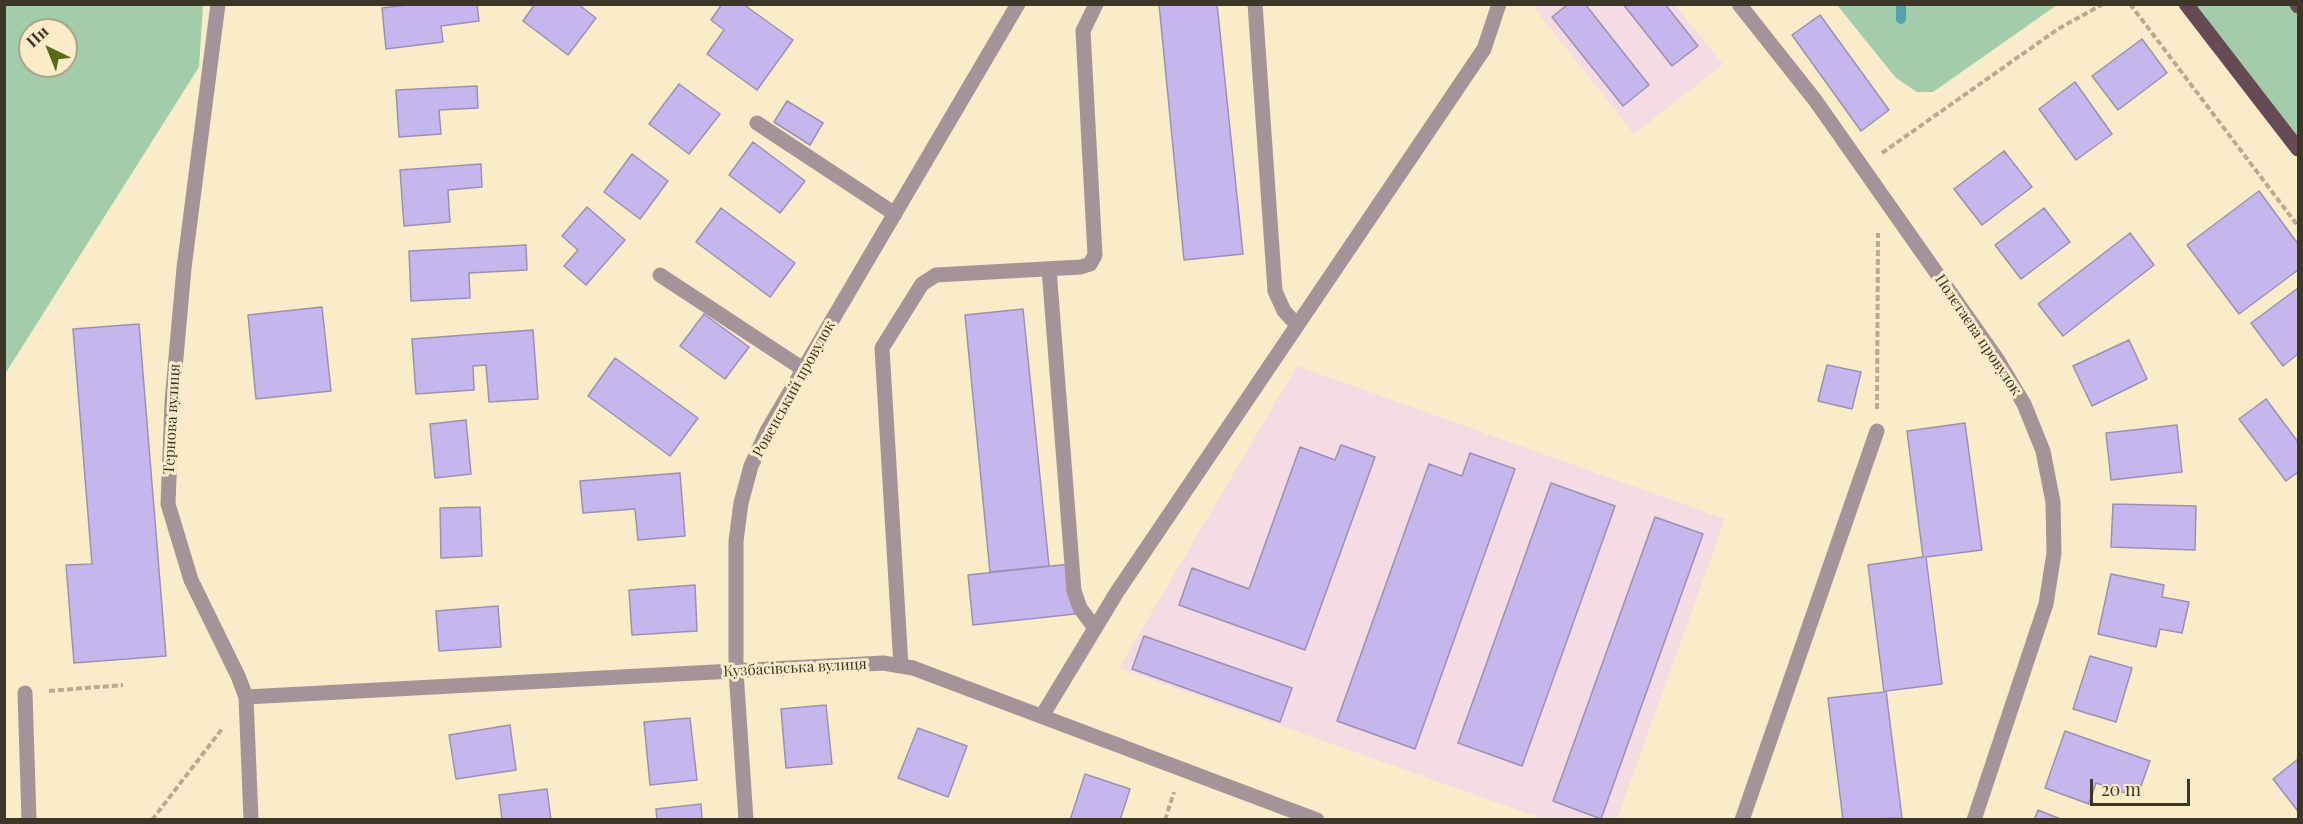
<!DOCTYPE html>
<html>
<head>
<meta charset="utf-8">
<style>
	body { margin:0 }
	#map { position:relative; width:2303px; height:824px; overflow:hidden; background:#faecc8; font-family:"Playfair Display",serif }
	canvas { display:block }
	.frame { position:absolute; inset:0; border:6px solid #3c3628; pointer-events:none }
	.north { position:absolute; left:18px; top:18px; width:60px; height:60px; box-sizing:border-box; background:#faecc8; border:2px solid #aea388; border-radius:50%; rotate:317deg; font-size:16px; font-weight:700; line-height:24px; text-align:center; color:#3c3628 }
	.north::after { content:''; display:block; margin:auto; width:21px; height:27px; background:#576a16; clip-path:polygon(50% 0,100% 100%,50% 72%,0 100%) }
	.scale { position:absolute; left:2090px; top:779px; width:100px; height:27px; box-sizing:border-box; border:3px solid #3c3628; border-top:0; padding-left:8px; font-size:18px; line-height:21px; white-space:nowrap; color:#3c3628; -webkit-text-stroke:4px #faecc8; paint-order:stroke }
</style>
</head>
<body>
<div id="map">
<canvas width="2303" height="824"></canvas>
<div class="frame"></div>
<div class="north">Пн</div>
<div class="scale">20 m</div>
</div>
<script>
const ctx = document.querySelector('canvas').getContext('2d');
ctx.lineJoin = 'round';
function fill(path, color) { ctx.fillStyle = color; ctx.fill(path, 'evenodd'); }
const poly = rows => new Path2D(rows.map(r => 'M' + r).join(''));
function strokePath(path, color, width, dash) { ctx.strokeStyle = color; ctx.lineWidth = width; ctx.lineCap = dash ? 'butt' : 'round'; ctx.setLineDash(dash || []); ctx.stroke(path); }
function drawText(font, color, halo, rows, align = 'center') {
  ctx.font = font + ' "Playfair Display",serif'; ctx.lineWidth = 6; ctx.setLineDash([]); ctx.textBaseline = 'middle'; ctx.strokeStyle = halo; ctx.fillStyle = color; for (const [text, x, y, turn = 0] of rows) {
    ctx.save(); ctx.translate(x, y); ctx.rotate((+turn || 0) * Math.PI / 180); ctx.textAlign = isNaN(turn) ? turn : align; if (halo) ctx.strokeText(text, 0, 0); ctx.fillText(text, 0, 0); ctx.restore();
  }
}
const industrial = poly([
	[1539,4,1675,5,1723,64,1634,134,1534,8],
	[1297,366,1725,519,1617,819,1543,819,1119,668]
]);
const green = poly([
	[5,4,203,5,199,67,5,374],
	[30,30,66,30,66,66,30,66],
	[1837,5,2057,5,1933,92,1917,92,1896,78],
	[2186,5,2297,5,2298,149]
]);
const stream = poly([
	[1901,19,1901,4]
]);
const building = poly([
	[414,4,477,4,479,21,441,26,443,42,386,49,382,8,414,4],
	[535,4,578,4,596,18,568,55,523,21,535,4],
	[722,4,743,4,793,40,757,90,707,54,724,30,711,20,722,4],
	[1159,4,1217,4,1243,254,1184,260,1159,4],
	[1568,4,1585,4,1649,85,1623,106,1552,17,1568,4],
	[1623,4,1665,4,1698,46,1672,66,1623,4],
	[1820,15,1889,110,1861,131,1792,35,1820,15],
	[2142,39,2167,73,2118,110,2092,76,2142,39],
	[2075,82,2112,134,2076,160,2039,109,2075,82],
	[679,84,720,114,689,154,649,124,679,84],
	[477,86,478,108,439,110,441,134,399,137,396,90,477,86],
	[787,101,823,123,810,145,774,122,787,101],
	[753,142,805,181,780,213,729,175,753,142],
	[2004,151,2032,187,1982,225,1954,189,2004,151],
	[632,154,668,181,640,219,604,192,632,154],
	[481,164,482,187,448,190,450,222,404,226,400,170,481,164],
	[2259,191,2298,244,2298,270,2239,314,2187,245,2259,191],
	[587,207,625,240,586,285,564,266,578,250,562,236,587,207],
	[721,208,795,263,770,297,696,242,721,208],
	[2044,208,2070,242,2021,279,1995,245,2044,208],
	[2130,233,2154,265,2063,336,2038,304,2130,233],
	[526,245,527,270,469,273,470,298,411,301,409,251,526,245],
	[2298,288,2298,354,2283,366,2251,323,2298,288],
	[322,307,331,391,256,399,248,315,322,307],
	[1023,309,1049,566,990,572,965,315,1023,309],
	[704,314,749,347,725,379,680,346,704,314],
	[139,324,166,656,74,663,66,565,92,564,73,329,139,324],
	[533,330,538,399,489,402,486,365,473,366,474,390,416,394,412,339,533,330],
	[2129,340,2147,379,2092,406,2073,366,2129,340],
	[615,358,698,418,670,456,588,396,615,358],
	[1827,365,1861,372,1852,409,1818,401,1827,365],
	[2266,399,2298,442,2298,472,2286,481,2239,419,2266,399],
	[466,420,471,474,435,478,430,424,466,420],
	[1965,423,1982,550,1926,557,1942,684,1886,691,1902,818,1843,820,1828,698,1884,692,1868,565,1923,557,1907,431,1965,423],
	[2177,425,2182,472,2111,480,2106,433,2177,425],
	[1341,445,1375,457,1305,650,1179,605,1192,568,1249,589,1300,447,1335,460,1341,445],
	[1470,453,1515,469,1415,749,1337,721,1429,464,1462,476,1470,453],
	[680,473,685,536,638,540,635,509,583,513,580,481,680,473],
	[1551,483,1615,506,1522,766,1458,743,1551,483],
	[2113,504,2196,506,2195,550,2111,547,2113,504],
	[480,507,482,556,441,558,440,508,480,507],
	[1655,517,1703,534,1601,819,1553,801,1655,517],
	[1070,564,1075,614,973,625,968,575,1070,564],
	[2111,574,2164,585,2162,597,2189,602,2182,633,2160,629,2156,647,2098,634,2111,574],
	[695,585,697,631,632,635,629,590,695,585],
	[498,606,501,647,439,651,436,611,498,606],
	[1144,636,1292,688,1280,722,1132,669,1144,636],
	[2090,656,2132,668,2116,722,2073,709,2090,656],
	[826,705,832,764,786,768,781,709,826,705],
	[690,718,697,780,650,785,644,722,690,718],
	[510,725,516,770,456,779,449,735,510,725],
	[918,728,967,746,948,797,898,778,918,728],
	[2065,731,2150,761,2137,797,2096,783,2089,804,2045,788,2065,731],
	[2298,759,2298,809,2297,810,2273,779,2298,759],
	[1085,774,1130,789,1120,820,1070,820,1085,774],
	[547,789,551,820,502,820,499,795,547,789],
	[701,804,702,820,657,820,656,809,701,804],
	[2038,810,2063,820,2034,820,2038,810]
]);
const path = poly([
	[2130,4,2298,226],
	[1882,153,2058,29,2103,4],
	[1877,409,1878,233],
	[49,691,123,685],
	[152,820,222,729],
	[1165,820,1174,792]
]);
const minor = poly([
	[218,4,184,268,172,402,168,504,191,580,238,676,246,697,251,820],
	[1255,4,1275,291,1284,311,1297,325],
	[1739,4,1815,100,1997,359,2024,404,2043,451,2053,502,2054,553,2046,604,1974,820],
	[757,123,895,214],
	[1049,269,1074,591,1080,608,1095,628],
	[660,275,803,369],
	[901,666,882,348,922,284,936,275,1081,267,1090,264,1095,255,1083,31,1096,4],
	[25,693,29,820],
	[246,697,883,663,913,668,1317,820],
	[1042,716,1117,592,1484,49,1499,4],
	[746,820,736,671,736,541,741,503,751,466,767,431,1018,4],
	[1742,820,1877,431]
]);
const major = poly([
	[2186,4,2298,149],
	[2297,4,2298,6]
]);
const streetNames = [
	["Полєтаєва провулок",1978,335,56],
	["Ровенський провулок",794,389,-61],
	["Тернова вулиця",172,419,-87],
	["Кузбасівська вулиця",795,668,-3]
];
fill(industrial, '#f4dbe4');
fill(green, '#a3ccab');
strokePath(stream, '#52a3aa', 10);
fill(building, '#c5b6ee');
strokePath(building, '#9a91b2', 1.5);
strokePath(path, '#b7ac90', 4, [6, 3]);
strokePath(minor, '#a49399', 15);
strokePath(major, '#664a55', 15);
drawText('15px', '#3c3628', '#faecc8', streetNames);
</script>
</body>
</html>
